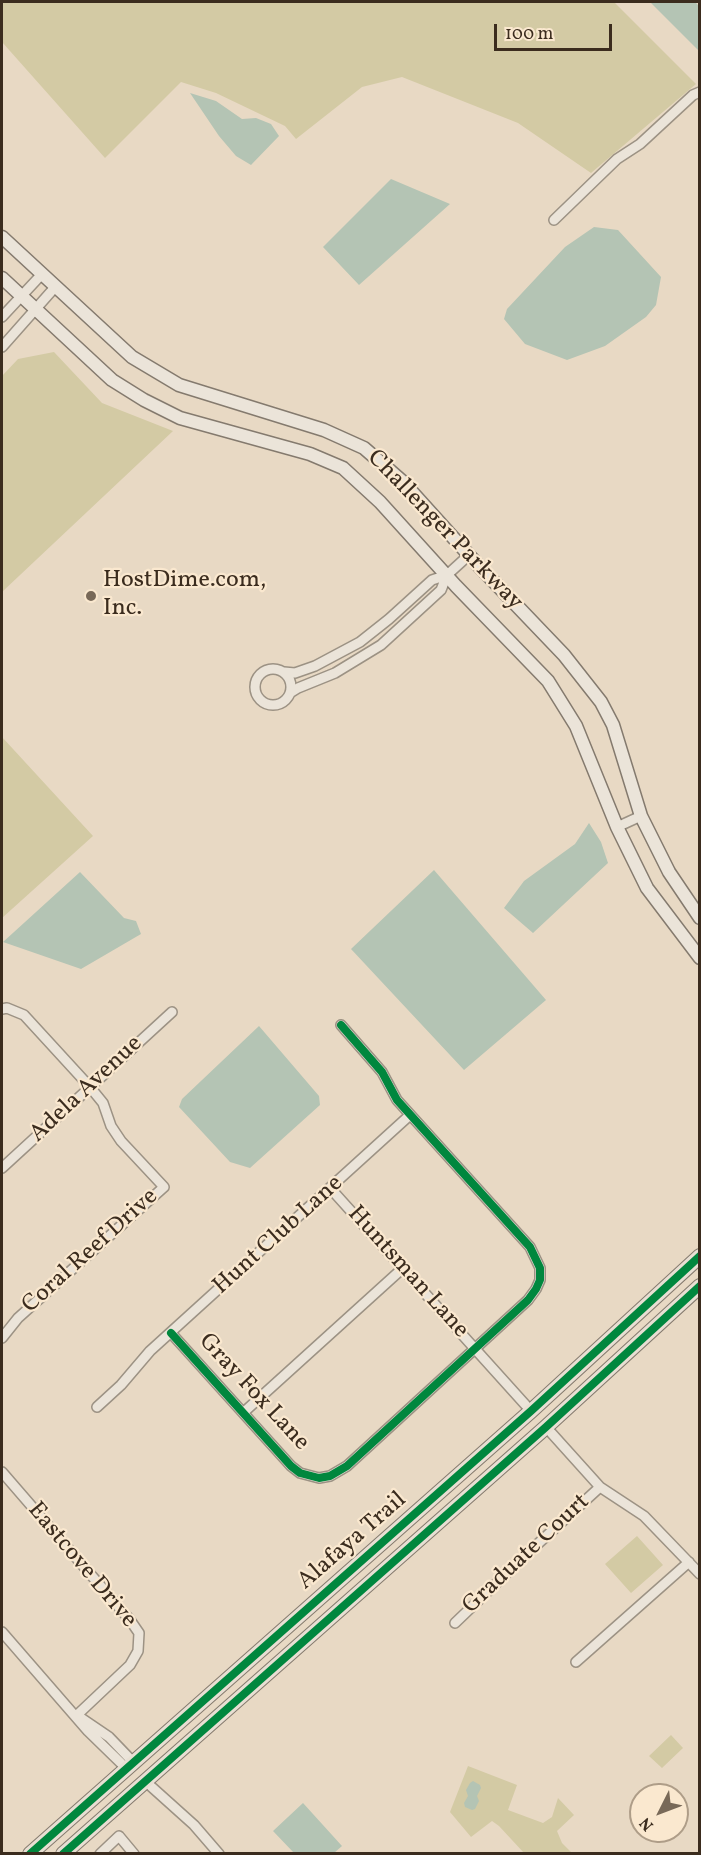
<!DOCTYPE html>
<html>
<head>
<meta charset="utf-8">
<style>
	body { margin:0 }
	#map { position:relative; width:701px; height:1855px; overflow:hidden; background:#e8d9c4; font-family:Vollkorn,serif }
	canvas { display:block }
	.frame { position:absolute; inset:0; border:3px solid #3b2c1e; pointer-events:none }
	.north { position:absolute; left:629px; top:1783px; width:60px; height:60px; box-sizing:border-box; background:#fae8cf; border:2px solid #ae9d88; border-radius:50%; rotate:228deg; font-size:16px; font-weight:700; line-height:24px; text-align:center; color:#3b2c1e }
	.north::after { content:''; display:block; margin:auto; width:21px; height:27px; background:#786958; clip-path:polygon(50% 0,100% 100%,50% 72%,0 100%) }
	.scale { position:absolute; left:494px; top:24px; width:118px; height:27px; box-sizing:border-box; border:3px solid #3b2c1e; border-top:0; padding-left:8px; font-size:18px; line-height:21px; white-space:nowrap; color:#3b2c1e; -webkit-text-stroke:4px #fae8cf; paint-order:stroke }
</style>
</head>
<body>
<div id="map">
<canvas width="701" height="1855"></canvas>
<div class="frame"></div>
<div class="north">N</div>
<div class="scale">100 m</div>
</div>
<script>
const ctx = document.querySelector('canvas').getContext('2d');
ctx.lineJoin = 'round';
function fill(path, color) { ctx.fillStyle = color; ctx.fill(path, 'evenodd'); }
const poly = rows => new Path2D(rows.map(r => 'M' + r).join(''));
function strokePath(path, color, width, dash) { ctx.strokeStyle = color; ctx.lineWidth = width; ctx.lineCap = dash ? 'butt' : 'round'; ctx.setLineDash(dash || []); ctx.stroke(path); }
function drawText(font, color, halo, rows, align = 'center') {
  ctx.font = font + ' Vollkorn,serif'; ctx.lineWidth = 4.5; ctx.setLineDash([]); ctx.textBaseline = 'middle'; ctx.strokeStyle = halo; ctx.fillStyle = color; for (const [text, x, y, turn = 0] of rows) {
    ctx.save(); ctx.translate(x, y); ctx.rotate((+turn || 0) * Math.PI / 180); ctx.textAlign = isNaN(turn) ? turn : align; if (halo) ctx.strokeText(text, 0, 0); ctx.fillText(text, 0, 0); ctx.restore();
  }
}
const green = poly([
	[2,2,614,2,696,84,591,173,518,123,402,77,362,87,296,139,285,126,216,93,181,82,105,158,2,42],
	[54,352,102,403,173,431,2,592,2,376,18,359],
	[2,737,93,836,2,918],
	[637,1536,663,1565,631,1593,605,1564],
	[671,1735,683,1748,662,1768,649,1756],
	[468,1766,517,1785,508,1810,543,1823,552,1817,558,1798,574,1815,557,1831,562,1843,572,1853,524,1853,499,1826,492,1821,471,1837,450,1812]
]);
const water = poly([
	[650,2,695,2,699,6,699,51],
	[190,93,216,101,242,119,256,118,271,124,279,136,251,165,236,156,219,136],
	[391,179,450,204,359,285,323,247],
	[594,227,618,230,661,277,656,305,646,317,605,346,567,360,525,344,504,319,507,309,565,247],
	[589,823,601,842,608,863,533,933,504,908,524,881,575,844],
	[434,870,546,1000,464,1070,351,949],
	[80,872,124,918,136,921,141,934,81,969,3,942],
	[259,1026,319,1096,320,1105,250,1168,230,1162,179,1107,182,1099],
	[473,1781,480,1785,481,1788,477,1796,479,1801,475,1809,472,1810,465,1807,464,1803,468,1796,466,1790,470,1783],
	[303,1803,342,1846,334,1853,294,1853,273,1831]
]);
const minor = poly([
	[554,220,617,159,640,144,693,95,700,92],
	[2,317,42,274],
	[2,347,56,286],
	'255 687a18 18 0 1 1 36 0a18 18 0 1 1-36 0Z',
	[284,672,295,673,315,666,360,642,389,619,432,580,447,575,469,555],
	[290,693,298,688,335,673,381,645,441,590,447,575],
	[617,827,641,816],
	[2,1009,7,1008,24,1015,90,1087,103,1103,111,1126,121,1141,164,1187,18,1318,2,1338],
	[2,1168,172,1012],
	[331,1189,531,1411],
	[171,1333,291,1466,300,1473,319,1478,330,1476,347,1466,528,1300,536,1289,540,1280,540,1268,530,1247,397,1100,382,1072,341,1025],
	[97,1407,121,1385,150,1351,410,1115],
	[244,1412,403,1268],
	[546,1427,600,1487,644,1516,700,1574],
	[2,1472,130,1620,139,1633,138,1651,130,1665,76,1716],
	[455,1623,530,1551,600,1487],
	[2,1632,88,1731,126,1768],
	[576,1662,689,1562],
	[81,1718,109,1737,133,1762],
	[145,1781,194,1825,219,1854],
	[100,1854,119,1836,134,1854]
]);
const secondary = poly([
	[2,237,132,357,179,385,324,430,364,448,403,482,477,564,564,655,601,702,613,725,641,816,669,872,700,918],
	[2,278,112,380,144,400,180,418,310,454,343,468,380,502,456,586,548,681,576,726,617,827,647,888,700,958]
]);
const primary = poly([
	[30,1854,531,1411,700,1256],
	[63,1854,546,1427,700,1286]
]);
const cycleway = poly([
	[171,1333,291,1466,300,1473,319,1478,330,1476,347,1466,528,1300,536,1289,540,1280,540,1268,530,1247,397,1100,382,1072,341,1025],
	[30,1854,531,1411,700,1256],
	[63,1854,546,1427,700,1286]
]);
const markers = [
	[91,596,6,"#786958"]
];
const streetNames = [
	["Challenger Parkway",444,531,46],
	["Adela Avenue",87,1090,-43],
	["Hunt Club Lane",279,1236,-42],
	["Coral Reef Drive",91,1252,-42],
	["Huntsman Lane",407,1273,48],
	["Gray Fox Lane",253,1393,47],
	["Alafaya Trail",353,1542,-41],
	["Graduate Court",527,1555,-43],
	["Eastcove Drive",81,1566,50]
];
const poiNames = [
	["HostDime.com,",103,582],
	["Inc.",103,610]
];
fill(green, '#d3caa4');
fill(water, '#b4c4b4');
strokePath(minor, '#9c9284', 12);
strokePath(secondary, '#847a6e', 15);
strokePath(primary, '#847a6e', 16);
strokePath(minor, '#ebe4d9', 9);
strokePath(secondary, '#ebe4d9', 12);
strokePath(primary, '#e8dfd3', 14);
strokePath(cycleway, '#00873e', 8);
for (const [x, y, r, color] of markers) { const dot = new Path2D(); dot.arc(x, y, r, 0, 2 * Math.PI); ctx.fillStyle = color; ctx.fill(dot); strokePath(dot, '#fae8cf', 2); }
drawText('24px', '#3b2c1e', '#fae8cf', streetNames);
drawText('24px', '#3b2c1e', '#fae8cf', poiNames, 'left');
</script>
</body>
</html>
